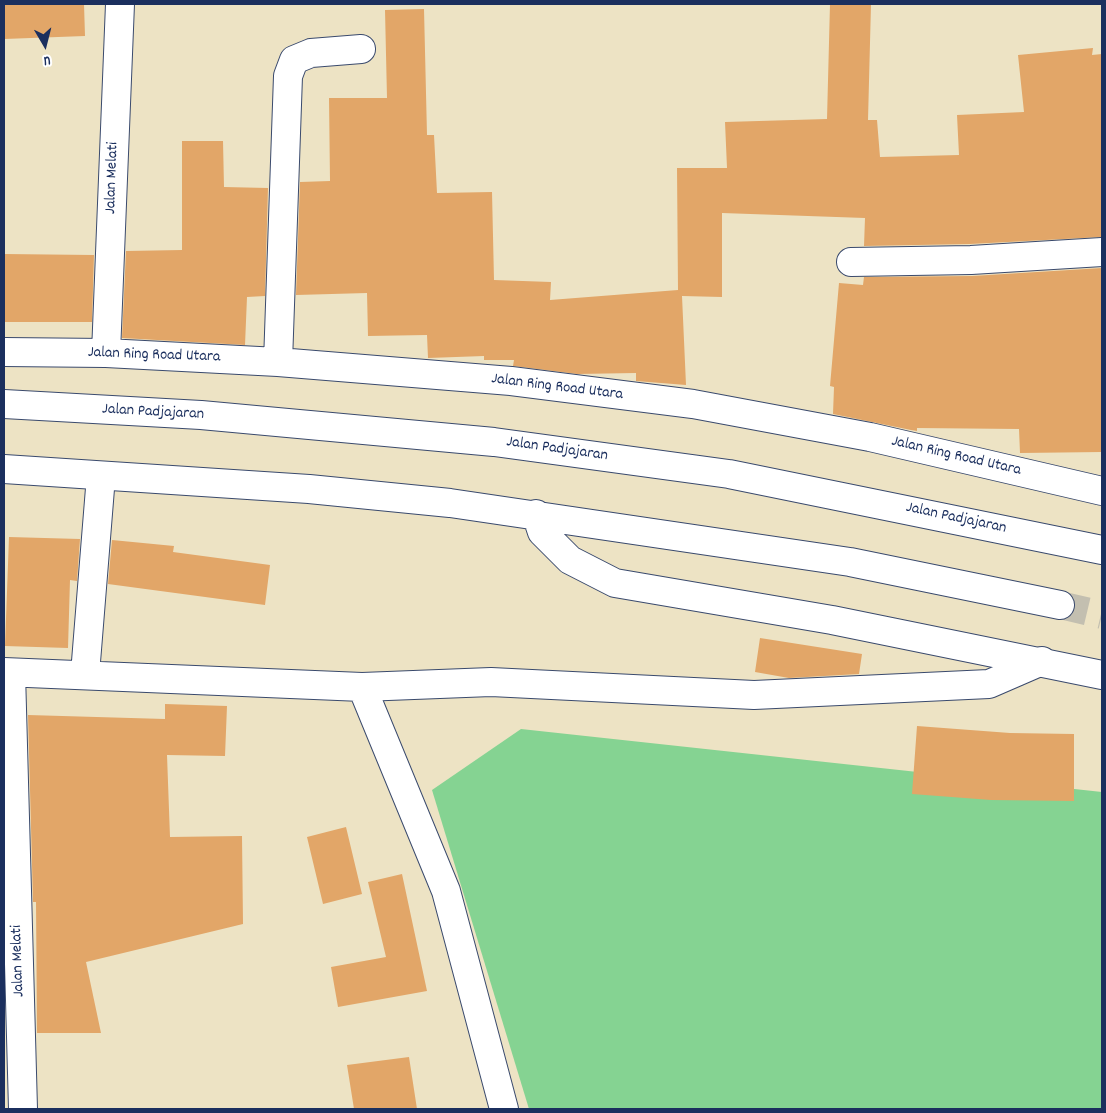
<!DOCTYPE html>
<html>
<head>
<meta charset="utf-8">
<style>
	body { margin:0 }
	#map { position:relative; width:1106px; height:1113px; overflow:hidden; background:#ede3c4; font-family:Dekko,sans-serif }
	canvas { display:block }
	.frame { position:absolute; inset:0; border:5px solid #1b2f5e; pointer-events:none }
	.north { position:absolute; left:20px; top:20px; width:50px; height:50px; -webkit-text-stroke:4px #fff; paint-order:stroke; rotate:172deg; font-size:14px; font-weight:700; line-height:20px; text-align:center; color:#1b2f5e }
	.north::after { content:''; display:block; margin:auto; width:18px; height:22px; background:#1b2f5e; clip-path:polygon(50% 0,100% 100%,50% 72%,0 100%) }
</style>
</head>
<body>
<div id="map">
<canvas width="1106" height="1113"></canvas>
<div class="frame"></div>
<div class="north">U</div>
</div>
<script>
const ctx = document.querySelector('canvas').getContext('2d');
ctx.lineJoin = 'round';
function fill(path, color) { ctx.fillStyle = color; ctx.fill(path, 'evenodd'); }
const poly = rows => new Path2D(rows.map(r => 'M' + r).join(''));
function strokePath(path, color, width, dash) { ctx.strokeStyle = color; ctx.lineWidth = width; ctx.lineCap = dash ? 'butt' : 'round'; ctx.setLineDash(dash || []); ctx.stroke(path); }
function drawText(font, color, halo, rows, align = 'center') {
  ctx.font = font + ' Dekko,sans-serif'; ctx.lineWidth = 5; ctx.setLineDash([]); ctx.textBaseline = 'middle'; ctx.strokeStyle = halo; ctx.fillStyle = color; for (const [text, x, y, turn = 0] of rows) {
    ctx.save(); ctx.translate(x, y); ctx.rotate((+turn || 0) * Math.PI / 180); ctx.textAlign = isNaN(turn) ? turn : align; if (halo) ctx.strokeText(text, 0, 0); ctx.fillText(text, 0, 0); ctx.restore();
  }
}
const green = poly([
	[521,729,1102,792,1102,1109,529,1109,432,790]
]);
const building = poly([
	[4,4,84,4,85,36,4,39],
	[830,4,871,4,868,120,877,120,880,157,959,155,957,115,1024,112,1018,55,1093,48,1092,55,1102,54,1102,237,970,244,864,246,865,218,722,213,722,297,682,296,686,385,636,381,636,373,577,374,513,366,514,360,484,360,484,356,428,358,427,335,368,336,367,293,296,295,300,182,330,181,329,98,387,98,385,10,424,9,427,135,434,135,437,193,492,192,494,280,551,282,550,300,678,290,677,168,727,168,725,122,827,119],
	[182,141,223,141,224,187,268,188,265,296,247,297,245,345,122,338,126,251,182,250],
	[4,254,94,255,92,322,4,322],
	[1102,268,1102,452,1020,453,1019,429,917,428,917,431,911,430,833,414,834,387,830,386,839,283,863,285,864,277,972,276],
	[9,537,80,539,77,581,70,580,68,648,5,646],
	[112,540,174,546,173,552,270,565,265,605,108,584],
	[760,638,862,654,859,674,789,678,755,672],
	[165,704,227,706,225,756,167,755,170,837,242,836,243,924,86,962,101,1033,37,1033,36,902,33,902,28,715,165,719],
	[917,726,1010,733,1074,734,1074,801,991,800,912,794],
	[346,827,362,894,323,904,307,837],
	[402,874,427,991,338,1007,331,967,386,957,368,882],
	[409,1057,417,1109,354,1109,347,1065]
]);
const highwayTunnel = poly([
	[1060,605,1102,615]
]);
const minor = poly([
	[851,262,971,260,1102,252],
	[4,352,106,353,278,362,511,381,693,404,870,437,1102,491],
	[106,353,120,4],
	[278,362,288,76,294,60,311,53,361,49],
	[4,672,362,687,446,891,504,1109],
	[11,673,23,1109],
	[85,674,101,476],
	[362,687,491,682,754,695,989,684,1042,661]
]);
const highway = poly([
	[4,404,201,415,494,442,729,474,1102,550],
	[4,469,309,489,450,503,850,562,1060,605],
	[536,514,542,532,570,560,615,583,832,620,1102,675]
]);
const streetNames = [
	["Jalan Melati",113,178,-88],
	["Jalan Ring Road Utara",154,356,2],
	["Jalan Ring Road Utara",557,388,7],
	["Jalan Padjajaran",153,413,3],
	["Jalan Padjajaran",557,450,8],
	["Jalan Ring Road Utara",956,457,13],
	["Jalan Padjajaran",956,519,12],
	["Jalan Melati",19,961,-92]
];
fill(green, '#85d392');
fill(building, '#e2a668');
strokePath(highwayTunnel, '#c3bfb0', 28, [28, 14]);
strokePath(minor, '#3a4a6d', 30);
strokePath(highway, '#3a4a6d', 30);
strokePath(minor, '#fff', 28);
strokePath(highway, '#fff', 28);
drawText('16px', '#1b2f5e', '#fff', streetNames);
</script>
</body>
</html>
